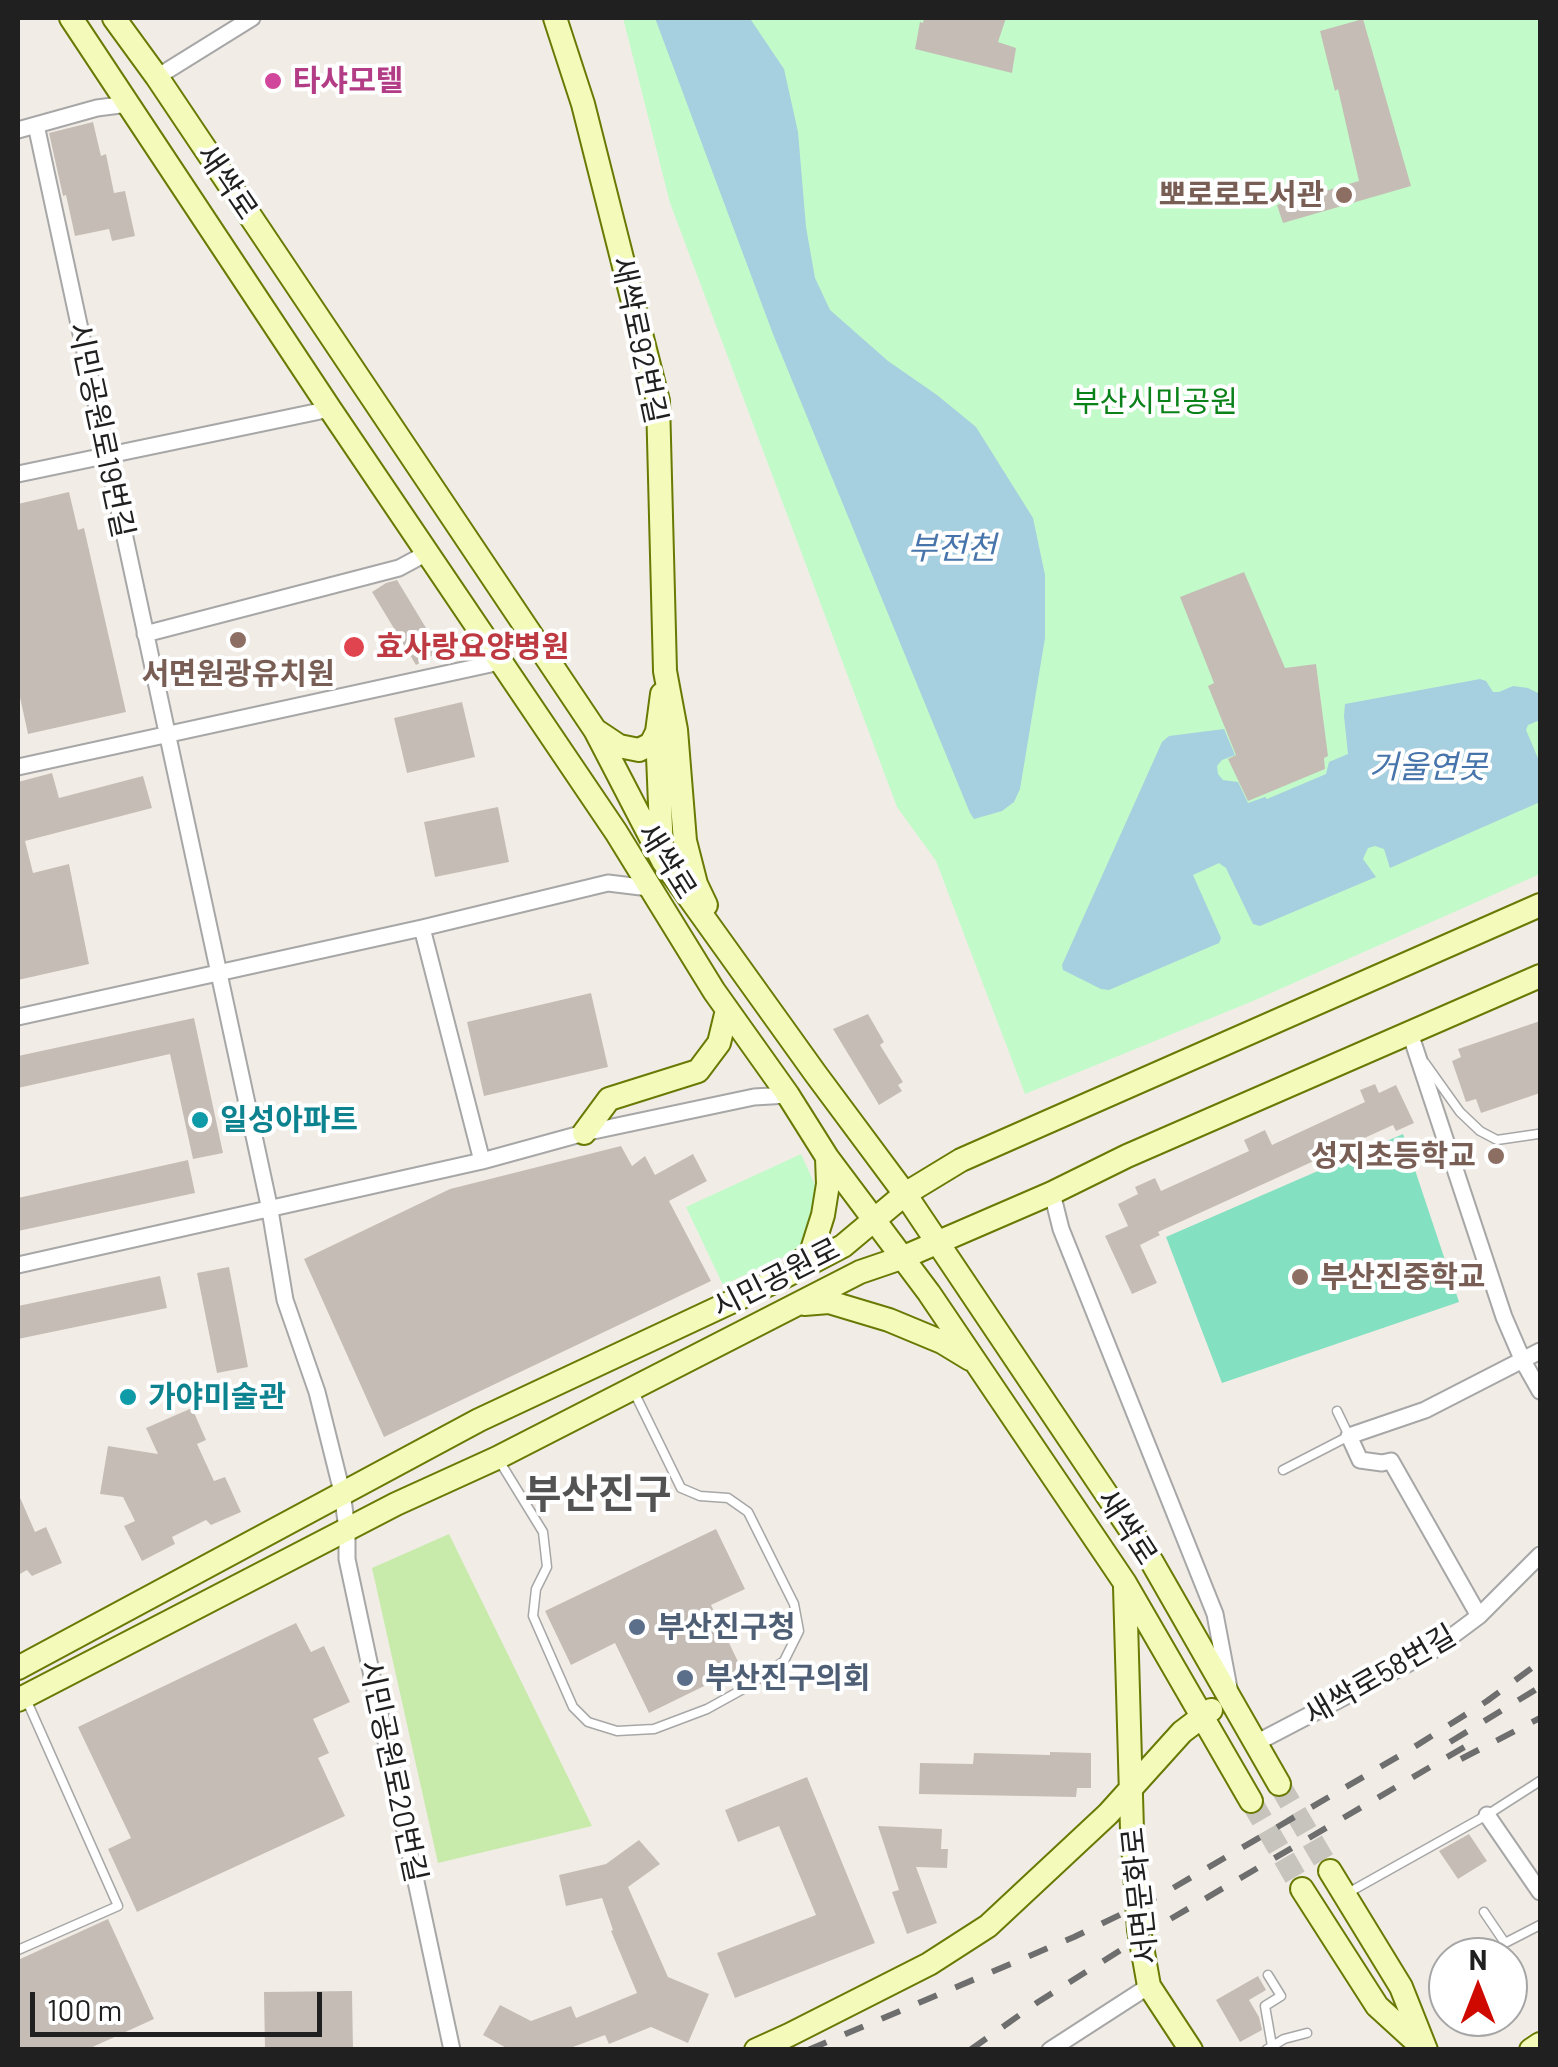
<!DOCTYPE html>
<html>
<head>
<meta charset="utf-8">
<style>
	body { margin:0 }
	#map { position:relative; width:1558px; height:2067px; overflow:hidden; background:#f1ede6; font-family:Barlow,sans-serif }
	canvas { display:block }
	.frame { position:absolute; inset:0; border:20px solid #202020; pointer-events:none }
	.north { position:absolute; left:1428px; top:1937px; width:100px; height:100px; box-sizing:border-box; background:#fff; border:2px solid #a6a6a6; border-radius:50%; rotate:0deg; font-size:28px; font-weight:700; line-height:40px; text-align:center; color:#202020 }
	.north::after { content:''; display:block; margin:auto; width:35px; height:45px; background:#d00900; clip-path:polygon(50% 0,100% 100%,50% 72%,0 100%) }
	.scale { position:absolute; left:30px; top:1992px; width:292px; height:45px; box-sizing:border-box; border:5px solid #202020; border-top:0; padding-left:12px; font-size:30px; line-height:35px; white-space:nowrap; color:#202020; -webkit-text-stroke:8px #fff; paint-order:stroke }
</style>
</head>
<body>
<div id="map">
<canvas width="1558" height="2067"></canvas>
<div class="frame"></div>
<div class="north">N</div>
<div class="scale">100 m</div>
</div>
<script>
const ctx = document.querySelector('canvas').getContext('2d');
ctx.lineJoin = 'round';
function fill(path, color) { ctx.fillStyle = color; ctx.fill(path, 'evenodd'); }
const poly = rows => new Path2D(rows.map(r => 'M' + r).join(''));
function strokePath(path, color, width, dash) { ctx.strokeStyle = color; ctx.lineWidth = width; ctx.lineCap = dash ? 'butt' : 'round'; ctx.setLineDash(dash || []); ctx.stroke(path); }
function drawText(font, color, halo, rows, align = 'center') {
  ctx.font = font + ' Barlow,"Noto Sans KR",sans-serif'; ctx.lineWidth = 8; ctx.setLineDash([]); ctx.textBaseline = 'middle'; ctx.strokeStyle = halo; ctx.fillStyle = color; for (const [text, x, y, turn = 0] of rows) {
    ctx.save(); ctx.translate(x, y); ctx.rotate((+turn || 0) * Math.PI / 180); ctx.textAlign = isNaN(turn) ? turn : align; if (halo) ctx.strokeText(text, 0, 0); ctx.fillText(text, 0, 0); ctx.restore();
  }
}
const grass = poly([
	[449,1534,592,1826,438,1863,372,1568]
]);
const park = poly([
	[623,18,1540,18,1540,874,1253,1001,1025,1094,936,861,897,807,670,203],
	[801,1154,816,1187,809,1239,801,1249,723,1285,686,1207]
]);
const pitch = poly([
	[1403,1134,1459,1302,1222,1383,1166,1237]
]);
const water = poly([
	[655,18,749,18,751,20,784,69,798,132,806,227,815,278,830,310,888,361,937,395,976,427,1033,518,1045,575,1045,638,1020,789,1014,802,1002,811,974,819,970,813,773,334],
	[1480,679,1486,681,1493,692,1499,692,1513,686,1528,688,1540,694,1540,720,1528,725,1526,730,1540,763,1540,802,1390,868,1384,849,1375,846,1368,848,1363,859,1376,877,1260,926,1253,924,1226,868,1219,863,1193,875,1221,938,1219,943,1109,990,1101,989,1063,970,1062,965,1162,742,1169,736,1224,729,1235,755,1222,760,1217,766,1218,774,1223,780,1238,782,1248,803,1265,797,1267,799,1326,774,1329,762,1348,754,1344,716,1345,704]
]);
const building = poly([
	[924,18,1006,18,998,42,1016,48,1012,73,915,49,920,22,923,23],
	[1363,19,1411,186,1283,223,1277,205,1359,181,1338,89,1335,91,1320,31],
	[93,122,101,156,106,154,114,193,125,191,135,236,112,241,109,229,75,236,66,195,63,196,49,133],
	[69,492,78,530,84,528,126,712,28,734,18,688,18,504],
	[1244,572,1285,668,1316,664,1328,756,1324,758,1325,769,1248,801,1228,759,1236,755,1208,686,1214,683,1180,597],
	[397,580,440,651,416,665,372,592,386,583],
	[462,702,475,757,407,773,394,718],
	[52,773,59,798,143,776,152,808,25,841,33,873,69,864,89,964,18,980,18,782],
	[498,807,509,862,435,877,424,822],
	[591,993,608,1067,484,1096,467,1022],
	[868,1014,884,1042,880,1045,903,1082,898,1085,902,1091,879,1105,833,1029],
	[194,1018,223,1153,193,1159,170,1054,18,1088,18,1056],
	[1540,1021,1540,1093,1481,1113,1476,1099,1466,1102,1452,1061,1461,1057,1458,1049],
	[1375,1084,1379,1093,1396,1085,1414,1123,1396,1131,1393,1125,1158,1232,1160,1235,1140,1245,1157,1283,1132,1294,1105,1236,1128,1226,1118,1204,1138,1194,1135,1187,1155,1178,1161,1191,1249,1151,1244,1140,1265,1130,1272,1145,1365,1102,1360,1090],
	[621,1146,632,1166,645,1156,655,1175,693,1154,707,1181,669,1201,711,1281,384,1437,304,1259,450,1189],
	[188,1160,195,1193,18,1231,18,1198],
	[229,1267,248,1367,217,1373,197,1273],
	[160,1276,167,1308,18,1339,18,1306],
	[192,1408,206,1440,197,1444,214,1481,225,1477,241,1512,211,1525,206,1520,172,1537,175,1544,142,1561,124,1526,135,1521,123,1497,100,1494,108,1446,158,1454,146,1428],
	[18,1493,35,1532,46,1527,62,1563,32,1576,27,1570,18,1575],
	[716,1529,745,1589,711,1605,741,1668,649,1713,615,1643,571,1665,545,1611],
	[296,1623,311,1652,324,1646,350,1702,313,1719,329,1753,318,1758,345,1816,137,1912,108,1849,131,1838,78,1727],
	[1050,1752,1091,1753,1091,1788,1077,1788,1076,1797,919,1794,920,1763,973,1764,974,1753,1050,1755],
	[807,1777,875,1943,735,1998,717,1953,816,1915,779,1826,738,1842,725,1810],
	[878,1826,942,1829,941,1849,948,1849,947,1868,916,1867,937,1923,907,1934,892,1892,899,1890],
	[1469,1834,1487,1861,1458,1879,1439,1851],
	[639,1840,660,1864,628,1887,668,1977,709,1994,688,2043,651,2027,609,2044,605,2035,565,2050,510,2050,483,2035,500,2005,531,2021,571,2006,576,2018,637,1993,611,1931,613,1930,602,1898,566,1906,559,1875,606,1864],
	[108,1919,154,2019,86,2050,18,2050,18,1960],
	[1258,1976,1266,1990,1249,2000,1259,2017,1262,2030,1240,2042,1216,2000],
	[352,1991,353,2050,265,2050,264,1992]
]);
const secondaryTunnel = poly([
	[1279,1784,1330,1871],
	[1251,1801,1302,1889]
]);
const lane = poly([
	[1425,1063,1460,1112,1480,1131,1497,1140,1538,1134],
	[500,1462,543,1532,547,1567,536,1589,533,1616,573,1707,588,1722,617,1731,654,1729,707,1709,745,1688,784,1661,799,1631,794,1604,748,1512,728,1498,700,1496,681,1488,633,1390],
	[1283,1470,1349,1436,1337,1411],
	[1346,1894,1487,1815,1540,1781],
	[1484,1912,1505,1943,1540,1925],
	[18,1950,118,1906,26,1699],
	[1268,1975,1281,1996,1265,2006,1272,2046],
	[1266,2050,1284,2039,1307,2033]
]);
const street = poly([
	[157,77,252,18],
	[36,125,270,1210,285,1300,317,1392,342,1492,347,1529,347,1559,452,2050],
	[18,130,97,108,128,104],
	[18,474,330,409],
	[145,634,399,568,427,553],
	[18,767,500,662],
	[422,928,482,1161],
	[18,1017,422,928,608,883,649,888],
	[1410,1033,1504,1317,1523,1361,1540,1391],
	[1052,1193,1061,1229,1215,1614,1229,1688],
	[18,1265,482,1161,584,1133,754,1097,788,1095],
	[1479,1616,1391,1461,1382,1463,1360,1460,1349,1436,1425,1410,1540,1351],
	[1256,1743,1432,1651,1479,1616,1540,1555],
	[1487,1815,1540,1892],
	[1050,2050,1149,1986]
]);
const secondary = poly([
	[71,18,330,409,616,832,714,991,788,1095,827,1157,929,1293,1125,1583,1251,1801],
	[114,18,157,77,595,730,663,861,815,1073,905,1194,1152,1562,1279,1784],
	[555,18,583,104,658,401,665,671,676,730,685,841,696,884,706,905],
	[662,694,657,732,662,852],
	[595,730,619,746,639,750,651,744,657,732],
	[584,1133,609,1099,698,1071,719,1043,727,1010],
	[795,1266,811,1253,823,1215,828,1184,827,1158],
	[804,1304,829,1302,889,1320,942,1342,970,1359],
	[1125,1587,1132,1830,1139,1930,1149,1986,1191,2050],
	[18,1668,479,1420,776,1281,843,1246,905,1194,961,1160,1540,905],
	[18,1700,396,1504,497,1458,860,1272,904,1257,1052,1193,1127,1156,1540,976],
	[1330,1871,1401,1987,1426,2050],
	[1302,1889,1377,2006,1423,2048],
	[756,2050,789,2035,929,1964,988,1926,1108,1814,1182,1732,1211,1710],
	[1531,2050,1540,2044]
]);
const rail = poly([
	[1450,1742,1540,1687],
	[1461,1759,1540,1718],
	[808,2050,1074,1937,1161,1895,1411,1749,1487,1701,1540,1662],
	[970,2050,1038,2002,1167,1921,1473,1742]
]);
const markers = [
	[273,81,10,"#d1479c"],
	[1344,195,10,"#8d6e63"],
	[238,640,10,"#8d6e63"],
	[354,647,12,"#e0444e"],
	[200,1120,10,"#0f9aa8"],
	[1496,1156,10,"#8d6e63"],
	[1300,1277,10,"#8d6e63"],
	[128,1397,10,"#0f9aa8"],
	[637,1627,10,"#5c6f8a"],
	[685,1678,10,"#5c6f8a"]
];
const hotelNames = [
	["타샤모텔",293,81]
];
const streetNames = [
	["새싹로",227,182,56],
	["새싹로92번길",639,340,78],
	["시민공원로19번길",101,430,78],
	["새싹로",667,861,58],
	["시민공원로",776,1278,-27],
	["새싹로",1127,1527,57],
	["새싹로58번길",1380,1675,-30],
	["시민공원로20번길",393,1771,78],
	["서면문화로",1140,1896,-96]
];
const educationNames = [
	["뽀로로도서관",1324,195],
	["서면원광유치원",238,674,"center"],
	["성지초등학교",1476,1156],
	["부산진중학교",1320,1277,"left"]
];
const parkNames = [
	["부산시민공원",1155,402]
];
const healthNames = [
	["효사랑요양병원",376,647]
];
const cultureNames = [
	["일성아파트",220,1120],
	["가야미술관",148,1397]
];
const serviceNames = [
	["부산진구청",657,1627],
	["부산진구의회",705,1678]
];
const waterNames = [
	["부전천",952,548],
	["거울연못",1428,767]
];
const districtNames = [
	["부산진구",598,1495]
];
fill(grass, '#c8ebac');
fill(park, '#c3faca');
fill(pitch, '#83e0c1');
fill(water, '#a6cfdf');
fill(building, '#c5bdb5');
strokePath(secondaryTunnel, '#c7c4be', 22, [22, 11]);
strokePath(lane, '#a7a7a7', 11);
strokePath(street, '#a7a7a7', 19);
strokePath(secondary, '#687a03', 26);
strokePath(lane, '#fff', 8);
strokePath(street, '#fff', 15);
strokePath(secondary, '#f4fbba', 22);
strokePath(rail, '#6e6e6e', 6, [20, 20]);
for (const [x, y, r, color] of markers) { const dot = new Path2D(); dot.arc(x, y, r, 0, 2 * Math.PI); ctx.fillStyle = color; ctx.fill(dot); strokePath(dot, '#fff', 4); }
drawText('bold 30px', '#b23c85', '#fff', hotelNames, 'left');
drawText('30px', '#202020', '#fff', streetNames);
drawText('bold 30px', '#785e54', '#fff', educationNames, 'right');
drawText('30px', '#0a8219', '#fff', parkNames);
drawText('bold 30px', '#be3a42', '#fff', healthNames, 'left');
drawText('bold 30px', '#0d838f', '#fff', cultureNames, 'left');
drawText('bold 30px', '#4e5e75', '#fff', serviceNames, 'left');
drawText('italic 32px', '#4774aa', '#fff', waterNames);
drawText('bold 40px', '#535353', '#fff', districtNames);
</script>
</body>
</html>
